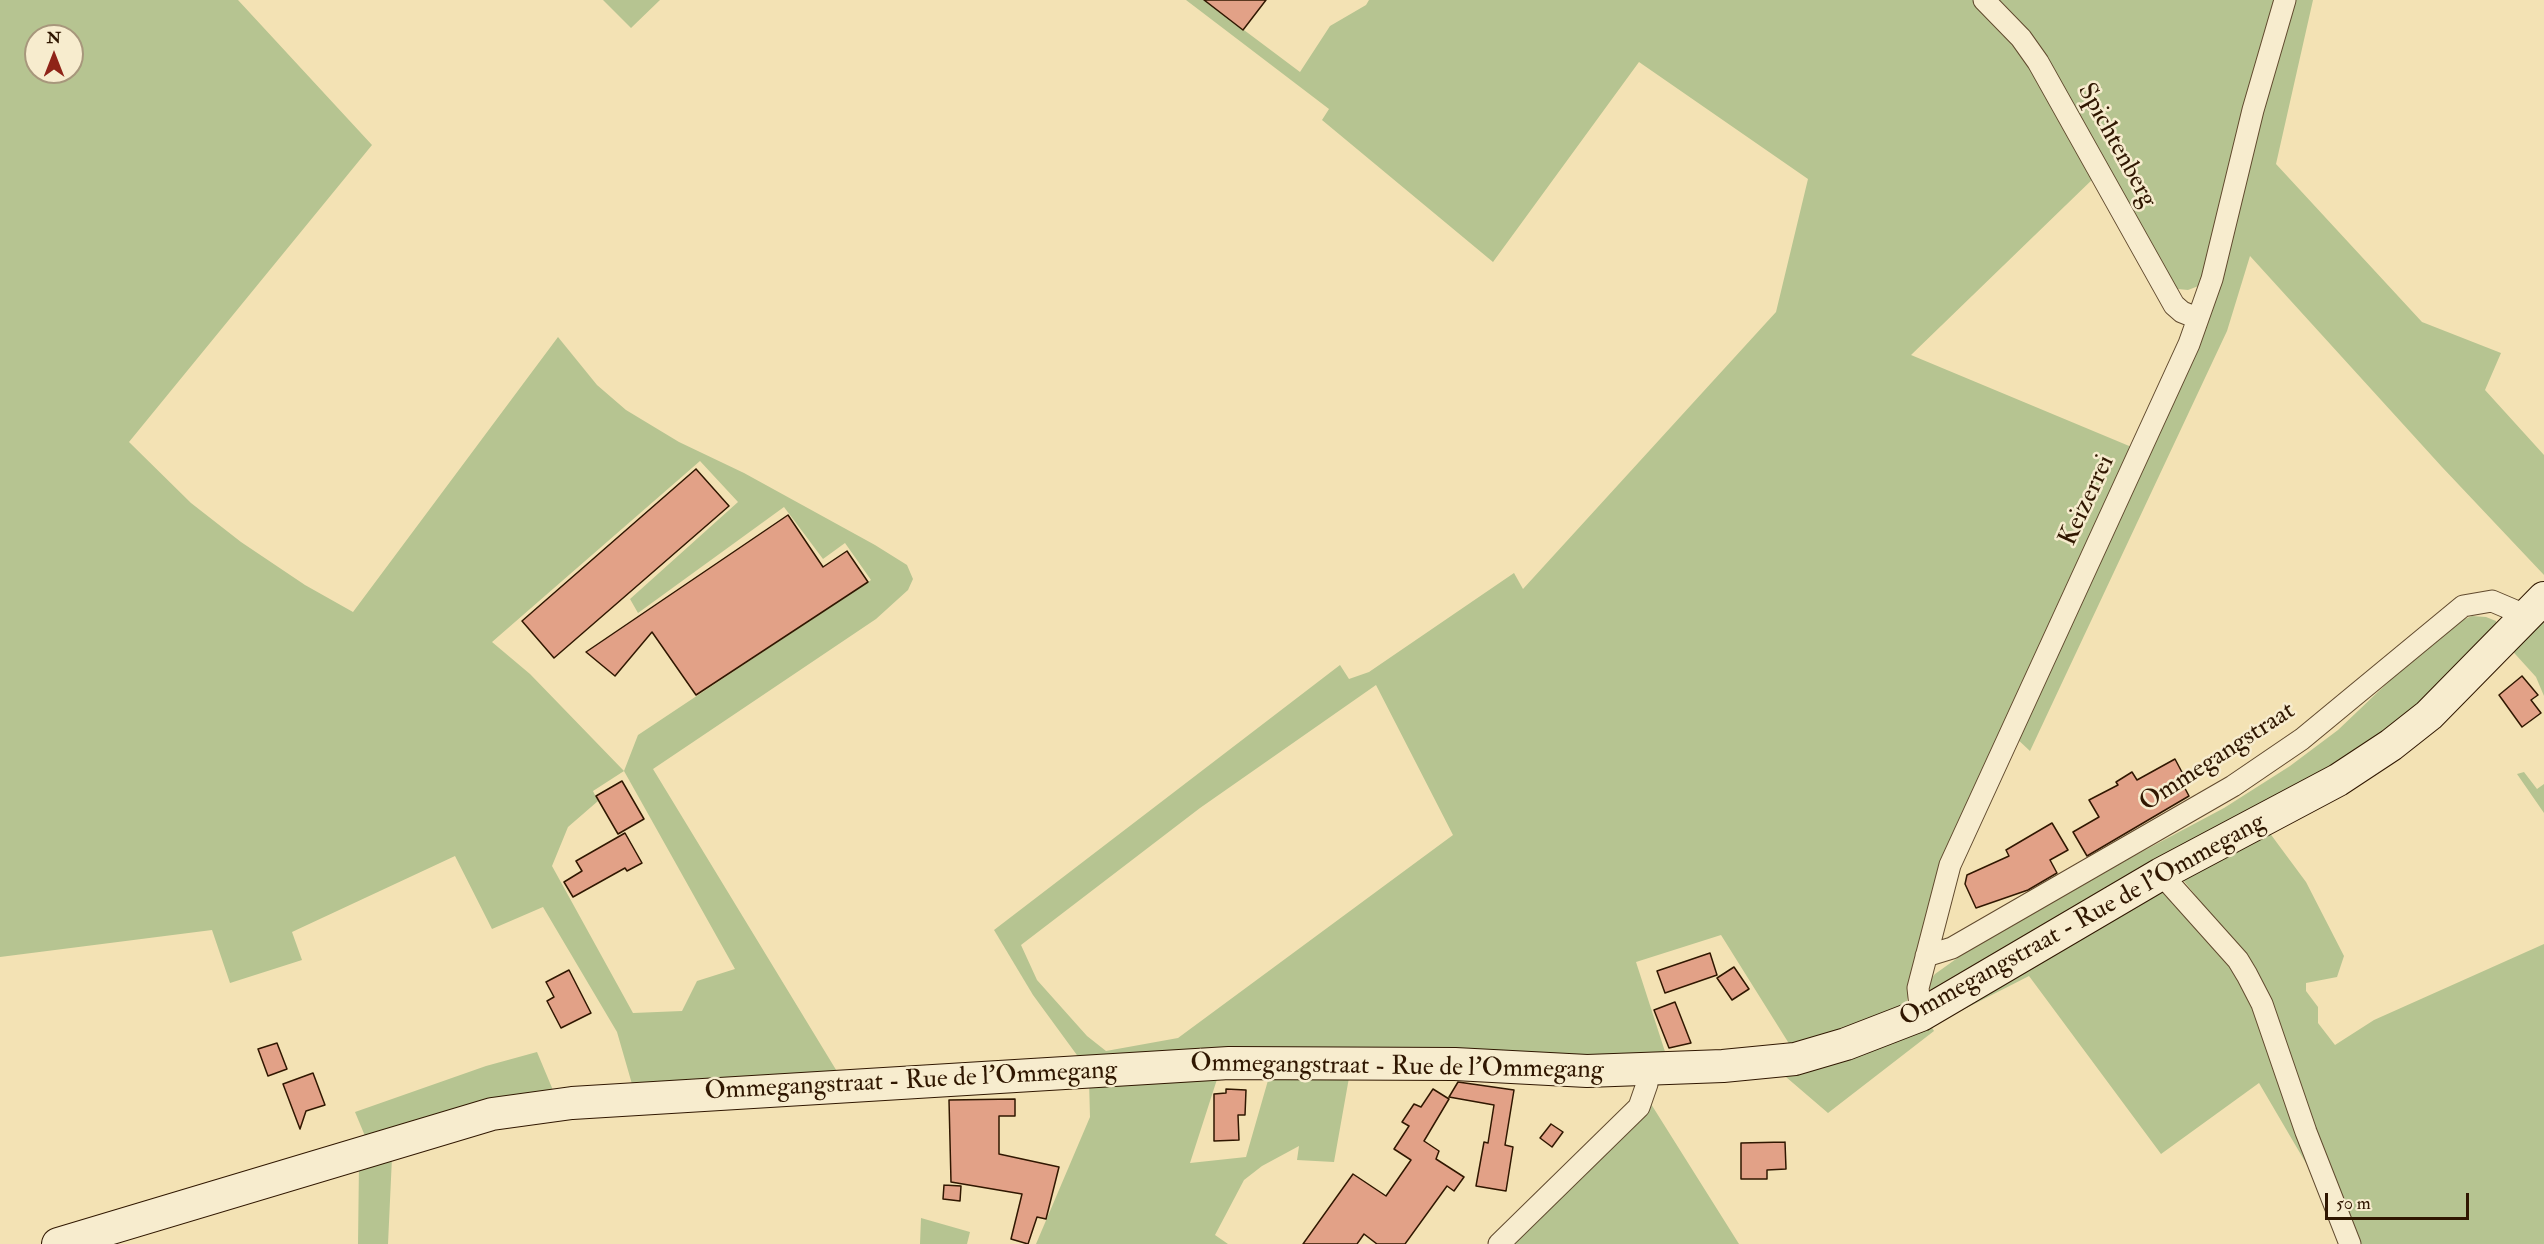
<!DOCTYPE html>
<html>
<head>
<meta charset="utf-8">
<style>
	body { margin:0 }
	#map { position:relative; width:2544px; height:1244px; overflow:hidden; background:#f3e2b4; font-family:"IM FELL Double Pica",serif }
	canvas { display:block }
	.north { position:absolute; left:24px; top:24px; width:60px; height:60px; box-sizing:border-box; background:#f7ecce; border:2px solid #a7977c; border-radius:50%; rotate:0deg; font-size:16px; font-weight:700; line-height:24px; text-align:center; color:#301701 }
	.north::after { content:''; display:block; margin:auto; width:21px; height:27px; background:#8f2418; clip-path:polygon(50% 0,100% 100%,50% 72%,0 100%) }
	.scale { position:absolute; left:2325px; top:1193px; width:144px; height:27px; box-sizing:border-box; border:3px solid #301701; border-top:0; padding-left:8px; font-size:18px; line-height:21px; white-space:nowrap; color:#301701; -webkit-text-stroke:4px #f7ecce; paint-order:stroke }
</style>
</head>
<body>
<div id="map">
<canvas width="2544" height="1244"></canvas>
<div class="north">N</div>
<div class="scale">50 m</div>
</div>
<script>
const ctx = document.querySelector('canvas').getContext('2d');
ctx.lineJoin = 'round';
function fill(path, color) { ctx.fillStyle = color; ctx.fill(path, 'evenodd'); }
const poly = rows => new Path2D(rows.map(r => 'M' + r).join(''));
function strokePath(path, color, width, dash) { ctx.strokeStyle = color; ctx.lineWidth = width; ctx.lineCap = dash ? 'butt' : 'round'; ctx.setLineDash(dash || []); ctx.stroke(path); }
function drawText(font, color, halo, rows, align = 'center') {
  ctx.font = font + ' "IM FELL Double Pica",serif'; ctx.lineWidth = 5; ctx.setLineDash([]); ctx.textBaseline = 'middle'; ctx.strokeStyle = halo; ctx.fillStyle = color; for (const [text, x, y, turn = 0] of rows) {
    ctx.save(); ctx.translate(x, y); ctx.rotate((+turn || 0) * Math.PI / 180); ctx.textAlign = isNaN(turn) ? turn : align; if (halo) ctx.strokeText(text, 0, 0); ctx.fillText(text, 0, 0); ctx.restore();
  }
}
const green = poly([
	[0,0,238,0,372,145,129,442,191,503,241,542,305,585,353,612,558,337,597,385,626,410,679,442,744,473,875,545,907,565,913,579,908,590,876,619,653,769,841,1078,634,1091,617,1032,543,907,492,929,455,856,292,932,302,960,230,983,212,930,0,957],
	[36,36,72,36,72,72,36,72],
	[700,461,738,502,630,599,638,613,784,507,823,559,845,543,871,580,638,735,624,771,530,674,492,642],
	[624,771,735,969,697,981,682,1011,633,1013,552,866,568,827,598,801,593,791],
	[603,0,660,0,631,28],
	[1186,0,1204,0,1300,72,1330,26,1366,5,1369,0,1974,0,2012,39,2097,175,1911,355,2134,448,1935,890,1906,1005,1793,1050,1721,935,1636,962,1668,1061,1082,1062,1033,995,994,930,1340,665,1349,679,1369,672,1514,573,1523,589,1776,312,1808,179,1639,62,1493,262,1322,120,1329,109],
	[1376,685,1453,835,1178,1038,1106,1051,1087,1036,1037,980,1021,945,1200,808],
	[1996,0,2280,0,2201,285,2188,290,2178,289,2163,275],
	[2290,0,2313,0,2276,164,2422,322,2501,353,2485,390,2544,455,2544,575,2442,467,2250,256,2227,331,2030,751,2015,737,2203,325],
	[2544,610,2544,696,2536,677,2507,645],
	[2472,616,2486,617,2496,621,2496,632,2382,739,1931,992,1928,983,1935,974,1963,954,2132,857,2224,808,2290,766,2338,730,2402,669,2460,621],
	[2524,772,2537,789,2544,784,2544,813,2517,774],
	[2266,828,2306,882,2344,956,2337,977,2306,983,2306,991,2318,1007,2318,1023,2335,1045,2374,1020,2544,944,2544,1244,2361,1244,2301,1098,2244,977,2317,1182,2259,1083,2161,1154,2029,976,1931,1026,1934,1031,1828,1113,1779,1071,2160,890,2169,892,2187,905,2196,896,2179,875],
	[537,1052,555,1095,365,1136,355,1112,486,1066],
	[1220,1070,1190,1163,1246,1157,1271,1070,1350,1072,1334,1162,1297,1160,1299,1146,1262,1166,1244,1180,1215,1235,1228,1244,1036,1244,1090,1117,1089,1080],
	[1651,1104,1739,1244,1509,1244],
	[392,1157,388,1244,358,1244,359,1163],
	[921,1218,970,1232,967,1244,920,1244]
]);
const building = poly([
	[1204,0,1266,0,1243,30,1204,0],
	[696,469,729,506,554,658,522,621,696,469],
	[788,515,823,567,847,551,868,582,696,695,652,632,615,676,586,652,788,515],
	[2522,676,2538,695,2531,700,2541,713,2522,727,2499,695,2522,676],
	[2175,759,2184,776,2180,779,2189,796,2087,856,2073,832,2099,817,2089,800,2118,785,2116,782,2132,772,2137,780,2175,759],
	[622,781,644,819,618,834,596,796,622,781],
	[2052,823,2068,850,2050,860,2057,873,2028,890,1976,908,1965,884,1967,875,2009,856,2006,850,2052,823],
	[625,833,642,863,627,871,625,868,573,897,564,882,582,871,576,861,625,833],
	[1710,953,1717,975,1665,993,1657,971,1710,953],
	[1734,967,1749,989,1732,1000,1717,978,1734,967],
	[569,970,591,1013,561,1028,547,1001,554,997,546,982,569,970],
	[1675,1002,1691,1043,1669,1048,1654,1010,1675,1002],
	[277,1043,287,1069,268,1076,258,1049,277,1043],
	[313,1073,325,1105,306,1111,300,1129,283,1084,313,1073],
	[1458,1082,1514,1090,1505,1145,1513,1147,1506,1191,1476,1186,1484,1142,1488,1143,1494,1105,1449,1097,1458,1082],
	[1226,1089,1246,1090,1245,1115,1238,1115,1239,1140,1214,1141,1214,1094,1226,1093,1226,1089],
	[1433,1089,1449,1099,1424,1141,1439,1151,1436,1159,1464,1177,1454,1191,1447,1186,1405,1244,1377,1244,1364,1234,1357,1244,1303,1244,1353,1174,1386,1196,1411,1160,1394,1149,1409,1126,1402,1122,1414,1104,1421,1107,1433,1089],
	[1015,1099,1015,1116,999,1116,999,1154,1059,1167,1046,1219,1037,1217,1028,1244,1011,1239,1022,1194,951,1182,949,1100,1015,1099],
	[1551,1124,1563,1132,1552,1147,1540,1138,1551,1124],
	[1785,1142,1786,1169,1767,1170,1767,1179,1741,1179,1741,1143,1785,1142],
	[944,1185,961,1186,960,1201,943,1199,944,1185]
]);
const minor = poly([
	[1984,0,2021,38,2038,62,2174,305,2182,312,2197,318],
	[2161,874,2238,960,2247,975,2262,1004,2306,1132,2350,1244],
	[1926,956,1952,948,2233,786,2302,739,2463,606,2492,601,2525,615],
	[1921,1015,1918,988,1950,865,2189,344,2212,279,2253,110,2285,0],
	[1499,1244,1639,1107,1647,1084,1646,1069]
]);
const secondary = poly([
	[58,1244,492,1114,572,1103,1229,1063,1455,1064,1587,1071,1723,1066,1795,1059,1846,1044,1921,1015,2161,874,2338,780,2391,745,2429,715,2544,598]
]);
const streetNames = [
	["Spichtenberg",2116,146,61],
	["Keizerrei",2088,501,-65],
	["Ommegangstraat",2218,758,-33],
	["Ommegangstraat - Rue de l'Ommegang",2083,921,-29],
	["Ommegangstraat - Rue de l'Ommegang",1397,1068,1],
	["Ommegangstraat - Rue de l'Ommegang",911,1082,-3]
];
fill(green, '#b6c491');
fill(building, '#e2a187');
strokePath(building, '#301701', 1.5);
strokePath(minor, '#614a2e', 23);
strokePath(secondary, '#301701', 34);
strokePath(minor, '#f7ecce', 21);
strokePath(secondary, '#f7ecce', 32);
drawText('26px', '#301701', '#f7ecce', streetNames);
</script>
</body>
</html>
